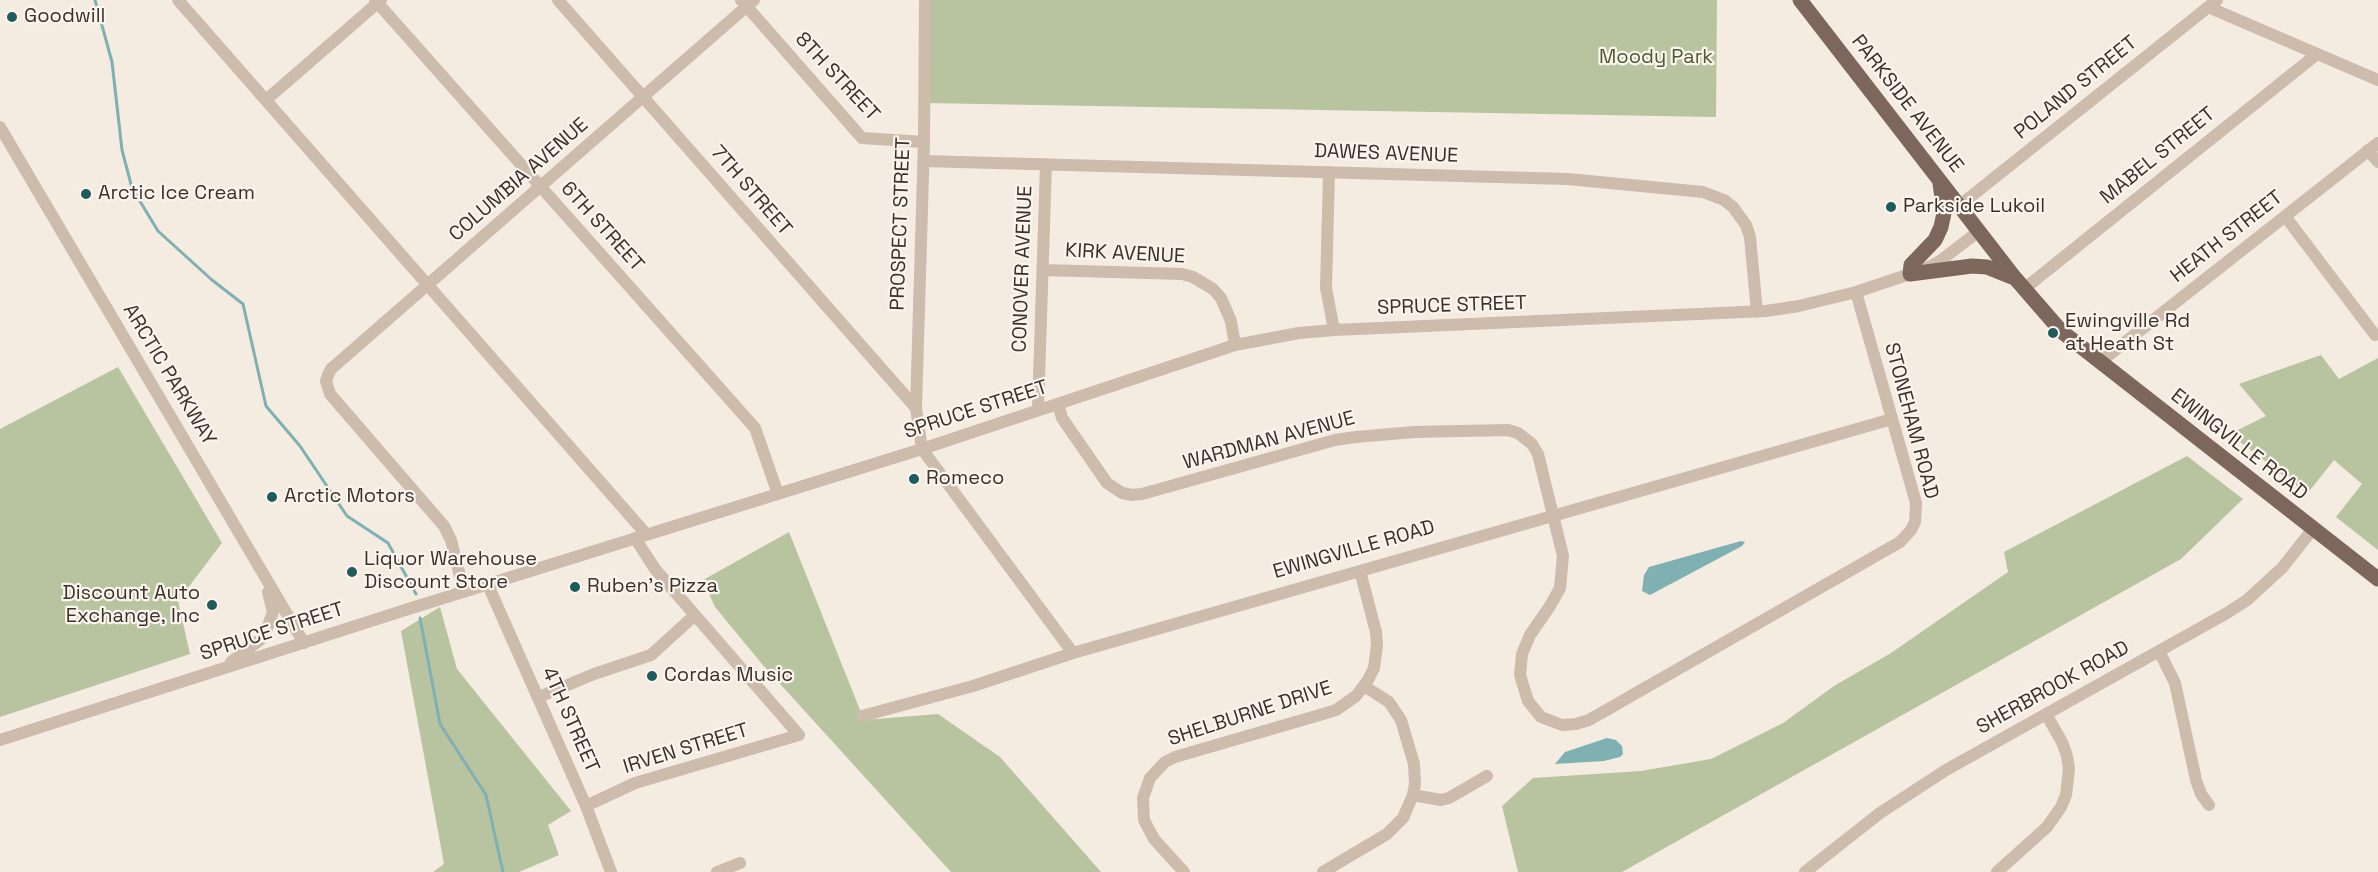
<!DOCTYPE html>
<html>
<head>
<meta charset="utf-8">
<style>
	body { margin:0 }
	canvas { display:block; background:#f4ebe1 }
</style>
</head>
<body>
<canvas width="2378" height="872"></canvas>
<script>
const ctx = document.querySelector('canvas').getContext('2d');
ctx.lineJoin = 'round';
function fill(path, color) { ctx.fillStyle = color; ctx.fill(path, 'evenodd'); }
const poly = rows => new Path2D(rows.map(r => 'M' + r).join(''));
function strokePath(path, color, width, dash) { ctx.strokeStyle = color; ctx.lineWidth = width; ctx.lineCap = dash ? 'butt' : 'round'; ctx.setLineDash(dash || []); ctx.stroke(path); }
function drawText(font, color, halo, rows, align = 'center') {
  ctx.font = font + ' "Space Grotesk",sans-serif'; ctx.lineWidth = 4.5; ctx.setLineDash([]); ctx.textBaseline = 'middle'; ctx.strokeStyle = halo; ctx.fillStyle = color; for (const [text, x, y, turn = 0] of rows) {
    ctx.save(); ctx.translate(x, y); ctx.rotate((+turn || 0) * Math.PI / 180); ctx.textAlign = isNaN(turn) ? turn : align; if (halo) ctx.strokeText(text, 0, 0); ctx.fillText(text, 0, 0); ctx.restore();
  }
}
const green = poly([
	[926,0,1717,0,1716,117,925,103],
	[2321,355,2339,379,2378,358,2378,550,2336,517,2362,484,2334,460,2307,494,2230,434,2266,416,2239,384],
	[118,367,222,543,178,601,190,654,0,717,0,429],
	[2187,456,2243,499,2181,559,1622,872,1518,872,1502,806,1533,778,1641,771,1711,759,1783,723,1834,686,1891,653,2008,572,2004,552],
	[789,532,864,720,938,714,1000,757,1101,872,951,872,762,664,715,607,703,580],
	[440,607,457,669,571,811,548,825,559,855,519,872,433,872,444,864,401,631]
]);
const water = poly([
	[1741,541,1745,542,1742,546,1650,595,1642,591,1644,575,1649,567],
	[1607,738,1616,740,1622,746,1623,754,1620,757,1604,761,1555,764,1565,752]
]);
const stream = poly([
	[95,0,112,62,122,150,132,188,158,231,212,280,243,304,266,406,300,446,347,516,388,543,416,594],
	[420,618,440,724,486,795,503,872]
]);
const minor = poly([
	[178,0,646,534],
	[375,0,755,428,778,494],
	[558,0,916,408],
	[741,0,862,138,924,142],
	[925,0,924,142,916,408,922,449,1073,653],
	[2208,7,2378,80],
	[266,100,381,0],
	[0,127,304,643],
	[2368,150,2378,162],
	[923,161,1568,179,1703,192,1724,200,1733,207,1746,225,1750,237,1757,312],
	[1329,172,1326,288,1334,330],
	[1959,206,2217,0],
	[2285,216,2375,335],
	[1043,270,1182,274,1193,277,1213,289,1221,298,1231,321,1235,345],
	[2024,289,2317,54],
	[2100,362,2378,143],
	[1058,404,1062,418,1107,483,1122,493,1132,495,1142,494,1335,440,1356,437,1414,432,1508,430,1518,433,1532,444,1538,454,1563,556,1560,588,1550,606,1530,635,1522,654,1520,675,1528,701,1541,717,1562,725,1576,724,1589,720,1900,542,1911,530,1915,522,1916,503,1856,292],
	[1038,410,1046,164],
	[488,585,586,806,611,872],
	[464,592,451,540,444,526,330,394,326,381,328,375,331,369,754,0],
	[2159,651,2175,683,2196,780,2201,794,2209,805],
	[231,662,260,640,266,631,273,612,268,592],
	[539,697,594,674,651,655,695,615],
	[862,716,973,686,1073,653,1892,419],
	[0,740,402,611,922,449,1235,345,1299,333,1334,330,1766,311,1799,306,1856,292,1925,269,1940,261,1979,231],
	[1413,795,1441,800,1449,798,1487,776],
	[586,806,635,783,799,735,655,569,635,538],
	[717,872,740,863],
	[1184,872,1154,839,1144,820,1143,798,1150,778,1165,762,1175,757,1323,714,1336,710,1356,696,1368,680,1374,668,1377,645,1376,632,1360,571],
	[1323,872,1387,834,1403,818,1413,795,1415,784,1414,764,1401,720,1389,702,1364,686],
	[1805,872,1880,813,1946,770,2227,613,2247,600,2282,568,2312,530],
	[1997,872,2047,827,2061,807,2066,795,2069,769,2067,756,2062,742,2046,714]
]);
const major = poly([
	[1800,0,2015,278,2061,331,2378,579],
	[1940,183,1944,213,1941,227,1935,240,1911,265,1910,274,1972,266,1987,267,2012,277]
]);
const markers = [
	[12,17,6,"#1f5a5e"],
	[86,194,6,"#1f5a5e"],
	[1891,207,6,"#1f5a5e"],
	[2053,333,6,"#1f5a5e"],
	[914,479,6,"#1f5a5e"],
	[272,497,6,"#1f5a5e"],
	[352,572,6,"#1f5a5e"],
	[575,587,6,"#1f5a5e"],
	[212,605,6,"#1f5a5e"],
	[652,676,6,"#1f5a5e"]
];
const poiNames = [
	["Goodwill",24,17],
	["Arctic Ice Cream",98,194],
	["Parkside Lukoil",1903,207],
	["Ewingville Rd",2065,322],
	["at Heath St",2065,345],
	["Romeco",926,479],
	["Arctic Motors",284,497],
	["Liquor Warehouse",364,560],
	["Discount Store",364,583],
	["Ruben's Pizza",587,587],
	["Discount Auto",200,594,"right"],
	["Exchange, Inc",200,617,"right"],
	["Cordas Music",664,676]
];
const parkNames = [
	["Moody Park",1656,58]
];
const streetNames = [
	["8TH STREET",837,77,47],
	["POLAND STREET",2076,88,-39],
	["PARKSIDE AVENUE",1907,104,52],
	["DAWES AVENUE",1386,154,2],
	["MABEL STREET",2158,156,-39],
	["COLUMBIA AVENUE",519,180,-41],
	["7TH STREET",751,191,49],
	["PROSPECT STREET",901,224,-88],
	["6TH STREET",602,227,48],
	["HEATH STREET",2227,237,-38],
	["KIRK AVENUE",1125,254,3],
	["CONOVER AVENUE",1023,269,-88],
	["SPRUCE STREET",1452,306,-2],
	["ARCTIC PARKWAY",169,375,59],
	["SPRUCE STREET",976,410,-18],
	["STONEHAM ROAD",1911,421,75],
	["WARDMAN AVENUE",1269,441,-15],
	["EWINGVILLE ROAD",2239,445,38],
	["EWINGVILLE ROAD",1354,550,-16],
	["SPRUCE STREET",272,632,-18],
	["SHERBROOK ROAD",2053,688,-29],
	["SHELBURNE DRIVE",1250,714,-18],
	["4TH STREET",570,720,66],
	["IRVEN STREET",686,749,-17]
];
fill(green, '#b8c4a0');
fill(water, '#7fb0b2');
strokePath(stream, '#7fb0b2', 3);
strokePath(minor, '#cdbbac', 12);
strokePath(major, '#7d675c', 15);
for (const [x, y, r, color] of markers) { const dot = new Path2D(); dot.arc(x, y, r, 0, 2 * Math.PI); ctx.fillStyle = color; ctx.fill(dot); strokePath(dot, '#fbf5ee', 2); }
drawText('20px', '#3b302b', '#fbf5ee', poiNames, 'left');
drawText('20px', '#4a5a2e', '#fbf5ee', parkNames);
drawText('20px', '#3b302b', '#fbf5ee', streetNames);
</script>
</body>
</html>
